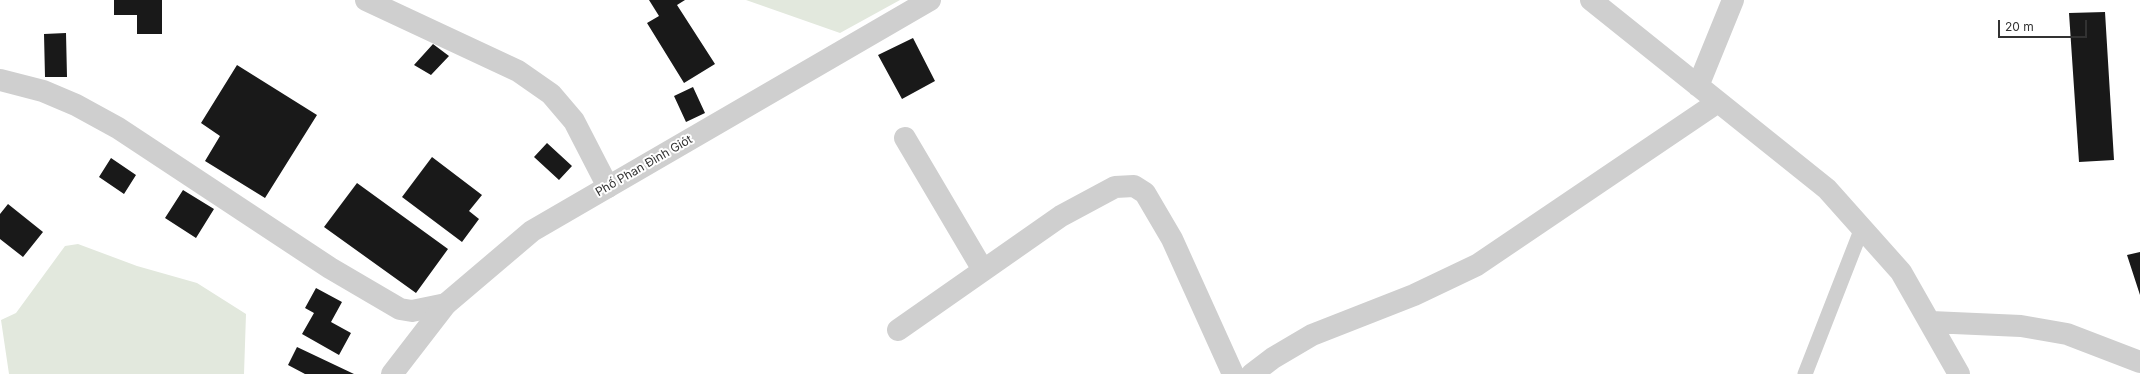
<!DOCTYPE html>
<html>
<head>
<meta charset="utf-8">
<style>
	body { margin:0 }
	#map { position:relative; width:2140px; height:374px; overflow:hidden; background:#fff; font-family:Inter,sans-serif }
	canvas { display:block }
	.scale { position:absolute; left:1998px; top:20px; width:89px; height:18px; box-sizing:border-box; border:2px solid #323232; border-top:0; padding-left:5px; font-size:12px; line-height:14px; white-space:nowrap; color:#323232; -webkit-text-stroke:3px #fff; paint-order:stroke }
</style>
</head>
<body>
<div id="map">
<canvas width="2140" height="374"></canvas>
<div class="scale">20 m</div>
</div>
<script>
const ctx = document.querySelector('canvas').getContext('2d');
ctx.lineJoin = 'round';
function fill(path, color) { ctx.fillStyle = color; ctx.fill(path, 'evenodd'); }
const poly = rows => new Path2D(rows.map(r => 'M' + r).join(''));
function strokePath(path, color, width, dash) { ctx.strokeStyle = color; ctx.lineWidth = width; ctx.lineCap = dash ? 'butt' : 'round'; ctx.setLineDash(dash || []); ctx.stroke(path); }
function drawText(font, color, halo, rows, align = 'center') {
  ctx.font = font + ' Inter,sans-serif'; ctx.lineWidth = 4; ctx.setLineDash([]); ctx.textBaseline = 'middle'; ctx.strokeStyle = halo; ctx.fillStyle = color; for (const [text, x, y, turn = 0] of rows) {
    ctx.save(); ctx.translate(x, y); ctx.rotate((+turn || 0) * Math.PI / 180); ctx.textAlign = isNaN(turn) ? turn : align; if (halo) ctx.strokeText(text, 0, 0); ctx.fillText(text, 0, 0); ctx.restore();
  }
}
const green = poly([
	[746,0,900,0,840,33],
	[78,244,137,266,197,283,246,314,244,374,9,374,1,320,16,313,65,246]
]);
const building = poly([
	[114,0,162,0,162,34,137,34,137,15,114,15],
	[649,0,685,0,677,5,715,64,684,83,647,23,659,16],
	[2105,12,2114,160,2079,162,2069,13],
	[66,33,67,77,45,77,44,34],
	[913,38,935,81,902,99,878,55],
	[433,44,449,56,431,75,414,65],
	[237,65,317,115,265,198,205,161,220,136,201,123],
	[693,87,705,113,686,122,674,96],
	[547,143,572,166,559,180,534,157],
	[432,157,482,195,469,211,479,219,462,242,402,197],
	[111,158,136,175,124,194,99,177],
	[357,183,448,249,416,293,324,227],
	[183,190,214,209,196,238,165,218],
	[8,204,43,232,23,257,0,239,0,214],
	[2140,252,2140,295,2127,255],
	[316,288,342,302,331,322,351,333,339,355,302,334,314,313,305,308],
	[297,347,354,374,305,374,288,365]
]);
const service = poly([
	[1805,374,1862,228]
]);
const minor = poly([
	[366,0,518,71,551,94,574,121,608,187],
	[1591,0,1827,189,1901,272,1959,374],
	[0,80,43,91,76,105,118,128,330,268,400,309,412,311,446,304],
	[1698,86,1733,0],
	[905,138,983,270],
	[1931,322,2021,326,2067,334,2140,362],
	[898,330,1061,216,1115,187,1134,186,1145,193,1172,239,1233,374],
	[1252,374,1273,358,1312,335,1414,295,1477,265,1718,102]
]);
const tertiary = poly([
	[392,374,446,304,532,231,930,0]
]);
const streetNames = [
	["Phố Phan Đình Giót",644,166,-30]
];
fill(green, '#e2e8dd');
fill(building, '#191919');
strokePath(service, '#cfcfcf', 15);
strokePath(minor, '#cfcfcf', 22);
strokePath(tertiary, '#cfcfcf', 22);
drawText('12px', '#323232', '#fff', streetNames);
</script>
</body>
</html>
